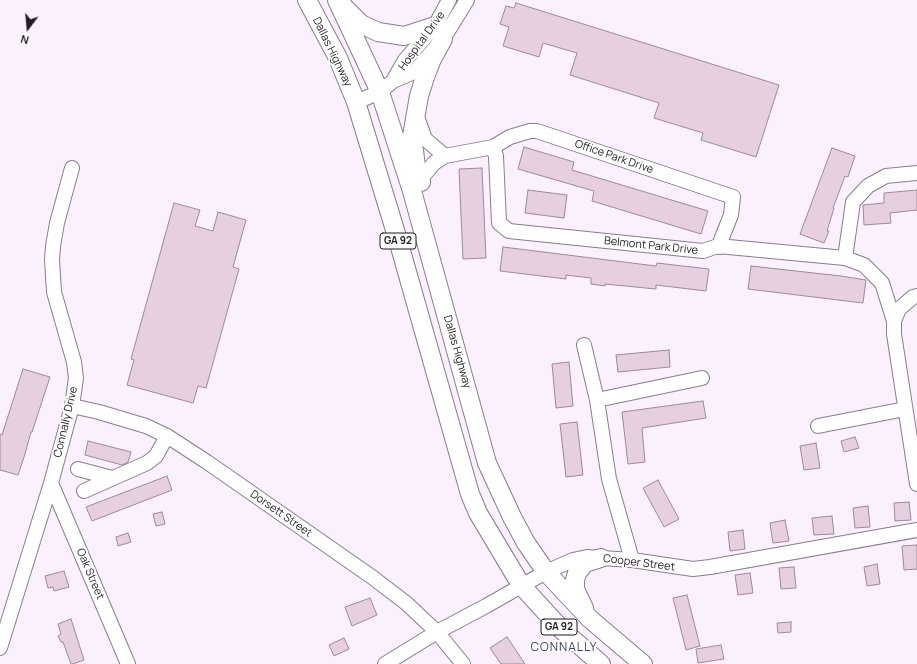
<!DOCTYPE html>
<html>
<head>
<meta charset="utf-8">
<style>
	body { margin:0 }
	#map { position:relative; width:917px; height:664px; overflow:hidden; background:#faf0fe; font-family:Manrope,sans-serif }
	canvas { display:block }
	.north { position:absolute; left:8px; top:8px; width:40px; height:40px; -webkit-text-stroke:3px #fff; paint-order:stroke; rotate:196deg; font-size:11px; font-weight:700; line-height:16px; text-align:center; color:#211b23 }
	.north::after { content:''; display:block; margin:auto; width:14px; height:18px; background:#211b23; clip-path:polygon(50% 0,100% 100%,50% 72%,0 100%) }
</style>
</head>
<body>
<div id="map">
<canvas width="917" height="664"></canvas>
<div class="north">N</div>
</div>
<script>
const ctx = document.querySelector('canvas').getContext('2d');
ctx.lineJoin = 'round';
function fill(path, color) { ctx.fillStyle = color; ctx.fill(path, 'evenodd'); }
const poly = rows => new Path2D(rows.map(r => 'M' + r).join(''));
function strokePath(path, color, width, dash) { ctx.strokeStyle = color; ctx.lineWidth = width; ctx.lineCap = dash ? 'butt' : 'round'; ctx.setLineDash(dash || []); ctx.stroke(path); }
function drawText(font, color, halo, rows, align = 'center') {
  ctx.font = font + ' Manrope,sans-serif'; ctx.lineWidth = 4; ctx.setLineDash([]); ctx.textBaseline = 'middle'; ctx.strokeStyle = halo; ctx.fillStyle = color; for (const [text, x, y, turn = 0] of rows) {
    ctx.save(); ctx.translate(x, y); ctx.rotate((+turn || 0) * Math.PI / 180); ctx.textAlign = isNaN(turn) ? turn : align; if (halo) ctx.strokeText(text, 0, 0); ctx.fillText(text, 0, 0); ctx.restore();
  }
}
const building = poly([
	[516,3,779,85,756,157,701,140,703,133,654,118,659,103,570,75,577,53,543,43,539,57,503,46,509,27,500,24,506,6,514,8,516,3],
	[524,147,574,162,572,170,708,211,701,234,592,201,594,191,518,169,524,147],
	[832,148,855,156,848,177,845,176,833,208,834,208,827,231,829,231,824,243,800,234,832,148],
	[482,168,486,258,463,259,459,169,482,168],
	[528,190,567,195,564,218,525,213,528,190],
	[917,190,917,210,890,213,891,223,864,225,863,205,884,203,884,193,917,190],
	[174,203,200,210,195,226,213,231,218,212,246,220,233,267,239,269,206,388,198,386,193,403,127,385,134,360,131,359,174,203],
	[503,247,656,266,657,263,709,269,706,291,656,285,656,289,605,284,605,286,591,284,591,278,566,275,566,279,500,271,503,247],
	[751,266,841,276,866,280,863,303,748,289,751,266],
	[669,350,670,367,618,372,616,355,669,350],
	[569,362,573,406,556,408,552,364,569,362],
	[23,369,50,377,32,432,31,432,25,454,18,475,0,470,0,434,2,435,23,369],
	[703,401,706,418,642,428,645,462,628,464,622,412,703,401],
	[577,422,583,475,566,477,560,424,577,422],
	[855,437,859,448,844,452,841,441,855,437],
	[88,441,131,452,128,462,122,465,85,455,88,441],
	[816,443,820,468,804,470,800,446,816,443],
	[167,476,172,490,92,521,86,507,167,476],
	[658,480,679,519,664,527,643,488,658,480],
	[909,502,911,520,895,521,894,503,909,502],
	[868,506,870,527,855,528,853,508,868,506],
	[162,512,165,524,156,526,153,514,162,512],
	[832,516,834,534,814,535,812,518,832,516],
	[785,520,789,541,773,543,770,523,785,520],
	[743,530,745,549,730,551,728,532,743,530],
	[128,533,131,542,118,546,116,537,128,533],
	[917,545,917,569,904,570,902,546,917,545],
	[877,564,880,584,867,586,864,567,877,564],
	[794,567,796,588,781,589,779,568,794,567],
	[64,571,69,587,54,591,53,587,48,588,45,576,64,571],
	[750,573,753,593,738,595,735,575,750,573],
	[687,595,700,646,686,650,673,598,687,595],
	[370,598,377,615,352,626,345,607,370,598],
	[71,619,84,660,73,664,71,664,63,642,61,642,58,636,61,634,58,624,71,619],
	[791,622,791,632,778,633,777,623,791,622],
	[507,637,525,664,501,664,490,648,507,637],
	[344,638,349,649,334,656,329,645,344,638],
	[721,645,724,659,698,663,696,649,721,645]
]);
const minor = poly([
	[393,81,405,60,435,26,449,0],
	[356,102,380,92,393,81,414,72,443,39,467,0],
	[416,114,425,139,445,156],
	[493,147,496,156,499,223,509,231,703,251,718,246,845,258,864,265,882,283,894,321],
	[420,180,434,163,445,156,493,147,510,137,530,131,537,131,733,197,731,215,721,240,720,247],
	[845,258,853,202,868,186,886,176,917,173],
	[917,296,913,297,899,309,894,321,894,334,917,484],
	[584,345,597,400,609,479,632,560],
	[597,400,702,378],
	[72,406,99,412,146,426,167,436,207,462,372,577,406,603,437,632,463,664],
	[818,426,905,409],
	[78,469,112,478],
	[51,483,128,664],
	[84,491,147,463,156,456,167,436],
	[0,648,51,483,72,406,76,378,74,362,54,292,52,260,53,246,57,223,72,168],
	[385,664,437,632,486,606,546,572,573,560,587,557,601,558,632,560,693,569,710,567,917,530]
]);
const major = poly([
	[307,0,338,58,356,102,398,240,470,494,478,513,521,585,562,630,601,664],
	[337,0,380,92,412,191,487,463,512,517,526,543,546,572,590,619,643,664],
	[344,7,361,24,378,32,404,36,435,26],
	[421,182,416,166,412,136,419,96,425,77,432,59,443,39],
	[584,608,575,589,575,580,577,573,585,563,601,558]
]);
const shields = [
	[398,241,36],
	[559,627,36]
];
const shieldNames = [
	["GA 92",398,241],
	["GA 92",559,627]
];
const streetNames = [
	["Hospital Drive",422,41,-54],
	["Dallas Highway",332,52,64],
	["Office Park Drive",614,157,19],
	["Belmont Park Drive",651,246,6],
	["Dallas Highway",457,352,74],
	["Connally Drive",66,422,-77],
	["Dorsett Street",281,514,35],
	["Cooper Street",639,563,7],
	["Oak Street",90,574,67]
];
const neighbourhoodNames = [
	["CONNALLY",564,648]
];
fill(building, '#e5cfe1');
strokePath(building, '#9d899a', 1);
strokePath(minor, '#8b7c90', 16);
strokePath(major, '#8b7c90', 20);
strokePath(minor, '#fff', 14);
strokePath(major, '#fff', 18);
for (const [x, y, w] of shields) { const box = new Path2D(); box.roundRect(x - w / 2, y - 8, w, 16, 3); ctx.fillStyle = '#fff'; ctx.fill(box); strokePath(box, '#211b23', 1); }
drawText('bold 10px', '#211b23', null, shieldNames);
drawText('11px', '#211b23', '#fff', streetNames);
ctx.letterSpacing = '1px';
drawText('12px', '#3e407c', '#fff', neighbourhoodNames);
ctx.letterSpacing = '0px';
</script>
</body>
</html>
